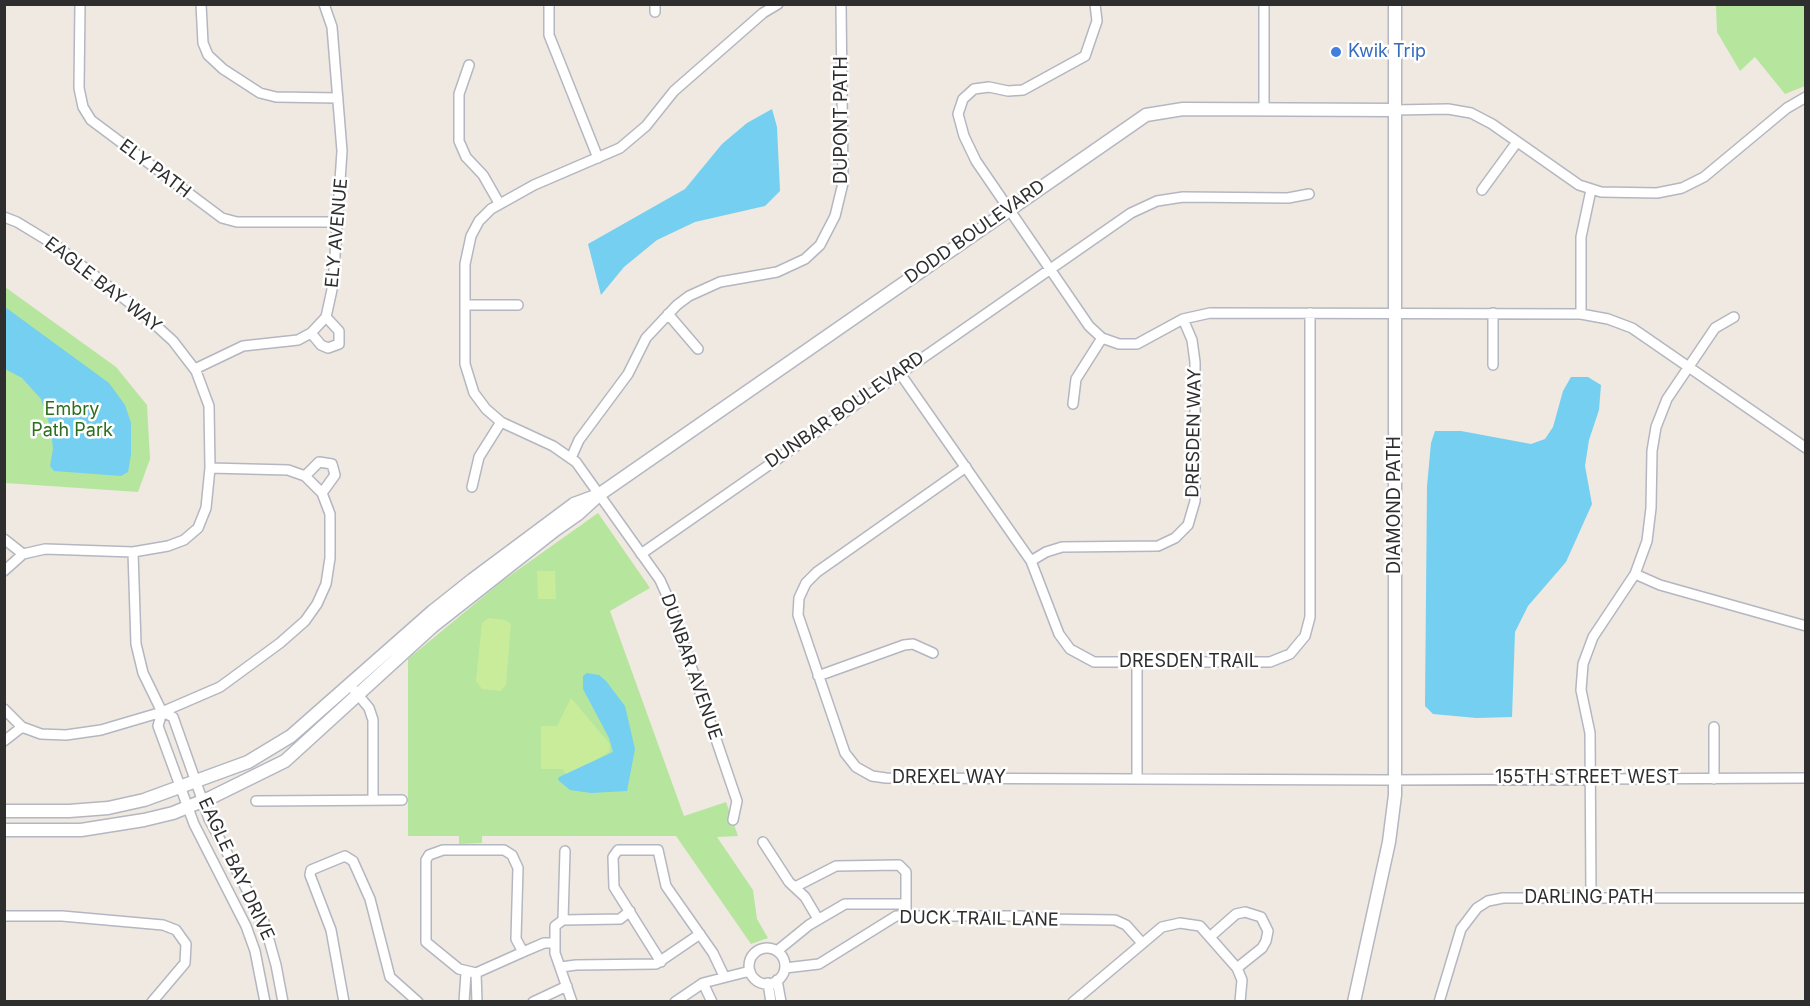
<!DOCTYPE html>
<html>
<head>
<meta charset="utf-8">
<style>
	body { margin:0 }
	#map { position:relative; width:1810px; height:1006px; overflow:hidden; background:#efe9e1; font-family:Inter,sans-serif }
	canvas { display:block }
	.frame { position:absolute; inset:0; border:6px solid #2e2e2e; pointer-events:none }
</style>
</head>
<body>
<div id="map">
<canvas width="1810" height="1006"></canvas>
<div class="frame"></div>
</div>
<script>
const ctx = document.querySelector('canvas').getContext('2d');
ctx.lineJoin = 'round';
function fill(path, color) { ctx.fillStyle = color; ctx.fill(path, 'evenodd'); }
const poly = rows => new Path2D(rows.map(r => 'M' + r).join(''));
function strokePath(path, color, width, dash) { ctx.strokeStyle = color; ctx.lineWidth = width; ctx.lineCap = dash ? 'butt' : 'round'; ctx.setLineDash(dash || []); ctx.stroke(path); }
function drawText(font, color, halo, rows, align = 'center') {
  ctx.font = font + ' Inter,sans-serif'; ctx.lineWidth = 5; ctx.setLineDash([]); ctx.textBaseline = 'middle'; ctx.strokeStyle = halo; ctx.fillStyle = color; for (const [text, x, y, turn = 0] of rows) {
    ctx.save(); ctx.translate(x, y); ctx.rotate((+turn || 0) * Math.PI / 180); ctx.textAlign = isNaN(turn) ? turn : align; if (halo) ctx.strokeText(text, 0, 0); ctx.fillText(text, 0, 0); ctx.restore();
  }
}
const green = poly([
	[1716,5,1805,5,1805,86,1785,94,1755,57,1740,71,1717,32],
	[5,287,116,367,147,405,150,459,138,492,5,483],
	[598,513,650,588,610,611,684,816,726,802,738,836,717,837,753,890,757,919,768,938,751,944,676,836,482,836,482,843,459,844,459,836,408,836,408,659,501,582]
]);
const pitch = poly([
	[537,571,555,571,556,599,538,599],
	[488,618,505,620,511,624,506,685,501,691,482,689,476,681,482,623],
	[571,698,610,744,609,752,568,778,563,769,541,769,541,726,557,726]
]);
const water = poly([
	[772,109,777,127,780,191,765,206,695,222,657,240,624,267,601,295,588,244,685,189,722,144,747,123],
	[5,307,109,383,125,405,131,423,131,455,128,472,121,476,54,471,50,466,53,449,51,429,41,399,22,378,5,369],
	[1571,377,1588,377,1601,385,1599,410,1589,440,1585,466,1592,504,1566,562,1528,606,1515,632,1512,717,1476,718,1433,714,1425,706,1427,486,1431,443,1435,431,1461,431,1531,444,1545,439,1553,427,1563,391],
	[587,673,599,675,606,681,625,706,635,749,627,791,591,793,570,790,558,780,559,777,613,752,609,738,583,689,583,676]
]);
const minor = poly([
	[80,4,79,88,83,107,91,120,222,218,237,222,338,222],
	[201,4,203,43,208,55,223,69,260,93,276,97,338,98],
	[549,4,549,35,598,158],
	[655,4,655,12],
	[1095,4,1097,21,1085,56,1023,90,1008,91,989,87,974,89,963,99,958,114,964,136,976,161,1089,326,1102,338,1119,344,1137,344,1183,319,1210,313,1581,314,1608,319,1632,328,1806,448],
	[1264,4,1264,109],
	[469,65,459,94,459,141,466,157,483,175,499,203],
	[1395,110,1448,109,1471,113,1492,124,1579,185,1601,192,1657,193,1682,188,1704,177,1787,108,1806,97],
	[1482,190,1517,142],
	[4,217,17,222,58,247,140,311,173,341,196,371,209,406,210,468,206,508,198,528,184,540,168,546,133,552,45,549,23,554,4,571],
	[465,305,518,305],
	[1493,313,1493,365],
	[668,314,698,349],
	[1581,314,1581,237,1591,190],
	[311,333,321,345,328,348,339,344,339,331,326,317],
	[195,369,243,346,298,340,311,333,326,317,333,285,342,151,332,27,324,4],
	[899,372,1031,561,1059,634,1070,649,1094,662,1270,662,1290,654,1305,636,1310,617,1310,313],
	[1073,404,1076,379,1102,338],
	[571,458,579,440,628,374,646,338,677,305,689,296,720,282,777,272,805,259,820,245,835,216,843,183,841,4],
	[966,467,817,572,806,583,799,598,798,615,845,753,856,767,872,776,886,778,1386,780,1806,778],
	[305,476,319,462,332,464,335,475,322,493],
	[472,487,479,457,501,422],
	[4,539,23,554],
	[133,552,136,644,143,673,162,712,173,717,209,819,264,922,276,965,283,1002],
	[641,554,1131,213,1157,201,1183,197,1288,198,1309,194],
	[1031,561,1046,552,1062,547,1158,546,1175,538,1188,525,1195,501,1195,362,1192,340,1183,319],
	[1635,574,1660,585,1806,626],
	[818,676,904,645,913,644,933,653],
	[350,685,369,708,373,720,373,800],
	[4,709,22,727,41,734,66,735,101,730,162,712,220,687,280,643,305,621,317,604,326,584,330,558,330,514,322,493,305,476,288,470,210,468],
	[162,712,158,726,194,824,246,926,255,951,265,1002],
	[1714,727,1714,779],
	[4,741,22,727],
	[1137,779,1137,663],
	[256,801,402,800],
	[733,820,737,801,668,598,660,580,576,462,553,446,501,422,486,409,474,393,465,364,465,264,471,236,479,221,491,209,534,185,620,148,646,126,674,91,763,13,778,4],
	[763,842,789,882,805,897,818,919],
	[565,851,563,920,555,926,555,953,572,1002],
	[795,887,836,866,899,865,906,872,906,904],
	[1591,897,1590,733,1581,690,1583,664,1593,637,1635,574,1647,541,1651,508,1652,451,1656,427,1667,399,1715,328,1734,317],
	[4,916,62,916,163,925,176,930,186,944,185,963,152,1002],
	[563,920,620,919,630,911],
	[1211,936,1236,914,1245,912,1261,917,1268,931,1266,941,1262,948,1237,968],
	'749 966a18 18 0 1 1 36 0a18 18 0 1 1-36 0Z',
	[777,951,809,925,845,904,906,904,906,918],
	[523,952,516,939,518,868,512,855,504,850,443,850,429,855,426,860,426,942,459,969,476,973,523,952,544,943,555,943],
	[661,962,614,887,613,857,618,850,658,850,666,886,713,953,724,976],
	[561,967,576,965,656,964,700,934],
	[785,968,819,964,896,916,1022,916,1047,919,1115,920,1126,925,1142,943],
	[476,973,477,1002],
	[777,980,781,1002],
	[703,983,712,1002],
	[768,983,771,1002],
	[344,1002,331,930,310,875,311,870,345,856,353,861,370,899,390,977,418,1002],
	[464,1002,466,973],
	[533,1002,567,986],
	[675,1002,703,983,750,971],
	[1073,1002,1162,927,1180,923,1200,926,1237,968,1242,980,1240,1002],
	[1439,1002,1461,929,1477,908,1488,901,1503,898,1806,898]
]);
const tertiary = poly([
	[4,811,69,811,108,808,144,800,248,762,291,736,433,611,472,580,574,504,593,497],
	[4,830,81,830,144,820,173,813,212,797,285,761,433,626,555,530,578,514,600,494,1146,115,1183,109,1395,110],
	[1354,1002,1389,842,1395,795,1395,4]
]);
const markers = [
	[1336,52,6,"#3f7fe0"]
];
const shopNames = [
	["Kwik Trip",1348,52]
];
const streetNames = [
	["DUPONT PATH",842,120,-90],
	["ELY PATH",155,169,37],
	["DODD BOULEVARD",975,232,-35],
	["ELY AVENUE",337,233,-85],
	["EAGLE BAY WAY",103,285,38],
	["DUNBAR BOULEVARD",845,410,-35],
	["DRESDEN WAY",1194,433,-89],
	["DIAMOND PATH",1395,505,-90],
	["DRESDEN TRAIL",1189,662],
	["DUNBAR AVENUE",691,667,71],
	["DREXEL WAY",949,778],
	["155TH STREET WEST",1587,778],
	["EAGLE BAY DRIVE",236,869,65],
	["DARLING PATH",1589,898],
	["DUCK TRAIL LANE",979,919,1]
];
const parkNames = [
	["Embry",72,410],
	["Path Park",72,431]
];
fill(green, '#b6e59e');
fill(pitch, '#c9ec9a');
fill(water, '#75cff0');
strokePath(minor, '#b4b7c1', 12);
strokePath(tertiary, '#b4b7c1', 15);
strokePath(minor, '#fff', 9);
strokePath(tertiary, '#fff', 12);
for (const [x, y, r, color] of markers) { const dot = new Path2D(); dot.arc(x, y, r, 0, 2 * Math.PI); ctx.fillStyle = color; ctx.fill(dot); strokePath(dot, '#fff', 2); }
drawText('18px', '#366cbe', '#fff', shopNames, 'left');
drawText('18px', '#2e2e2e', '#fff', streetNames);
drawText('18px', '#2c6e1b', '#fff', parkNames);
</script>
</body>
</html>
